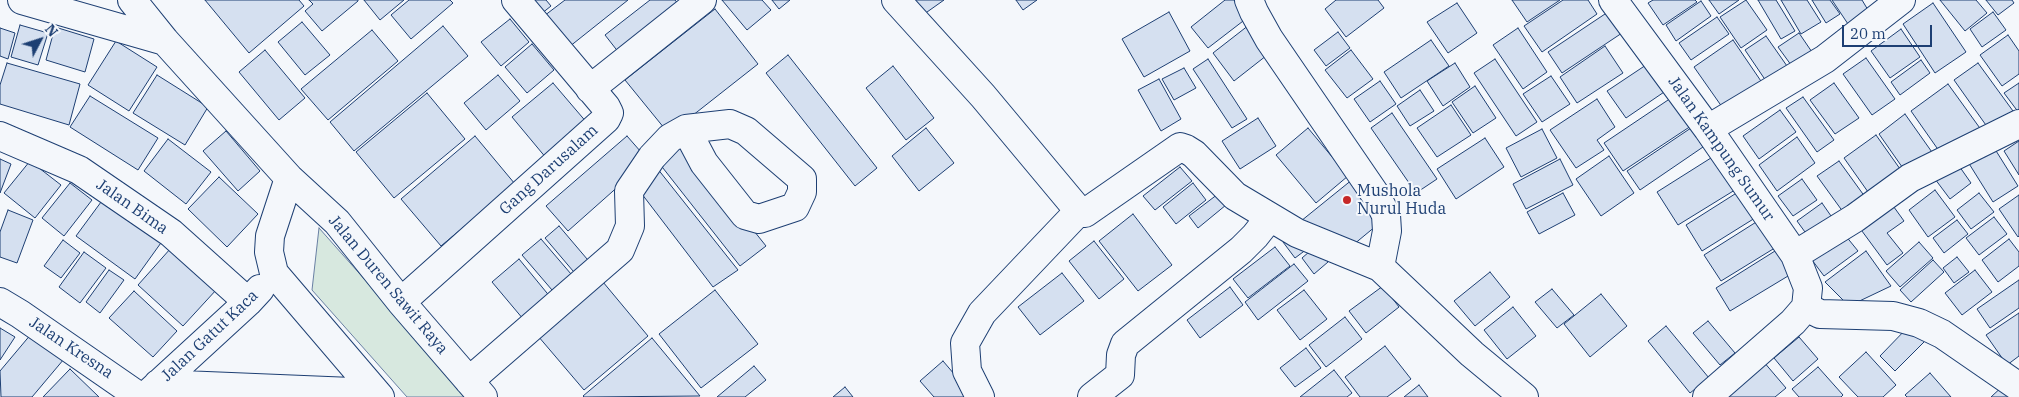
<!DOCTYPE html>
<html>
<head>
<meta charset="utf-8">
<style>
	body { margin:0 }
	#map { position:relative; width:2019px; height:397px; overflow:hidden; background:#f4f7fb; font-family:"IBM Plex Serif",serif }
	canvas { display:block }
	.north { position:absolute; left:15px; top:15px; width:50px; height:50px; -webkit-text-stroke:4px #f4f7fb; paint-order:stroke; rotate:50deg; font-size:14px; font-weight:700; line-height:20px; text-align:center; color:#1d3f73 }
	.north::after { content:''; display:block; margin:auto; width:18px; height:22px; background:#1d3f73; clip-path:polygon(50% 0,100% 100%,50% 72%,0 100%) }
	.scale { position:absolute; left:1842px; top:25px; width:90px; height:22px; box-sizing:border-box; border:2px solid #1d3f73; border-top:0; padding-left:6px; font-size:15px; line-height:18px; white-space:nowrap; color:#1d3f73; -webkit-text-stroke:4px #f4f7fb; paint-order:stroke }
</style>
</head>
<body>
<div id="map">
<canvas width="2019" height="397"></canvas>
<div class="north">N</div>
<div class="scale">20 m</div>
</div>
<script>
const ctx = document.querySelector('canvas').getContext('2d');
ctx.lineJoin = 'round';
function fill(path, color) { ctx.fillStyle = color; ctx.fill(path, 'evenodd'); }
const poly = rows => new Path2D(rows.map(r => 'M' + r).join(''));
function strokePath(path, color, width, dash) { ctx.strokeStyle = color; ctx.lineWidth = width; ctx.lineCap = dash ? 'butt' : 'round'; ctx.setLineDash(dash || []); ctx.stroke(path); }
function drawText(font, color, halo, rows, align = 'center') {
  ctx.font = font + ' "IBM Plex Serif",serif'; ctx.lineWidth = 4; ctx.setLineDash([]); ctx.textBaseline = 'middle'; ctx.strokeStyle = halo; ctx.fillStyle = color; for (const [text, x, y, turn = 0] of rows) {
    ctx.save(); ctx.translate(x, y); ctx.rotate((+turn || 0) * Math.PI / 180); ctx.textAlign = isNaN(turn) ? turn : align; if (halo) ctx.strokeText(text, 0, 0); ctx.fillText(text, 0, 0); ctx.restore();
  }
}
const green = poly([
	[319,228,469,397,407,397,312,290,319,228]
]);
const building = poly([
	[205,0,299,0,304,6,249,53,205,0],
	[309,0,358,0,358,1,322,31,305,11,313,4,309,0],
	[364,0,404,0,380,20,364,0],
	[409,0,450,0,453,3,411,39,391,15,409,0],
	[521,0,546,0,551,6,536,18,521,0],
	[565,0,628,0,569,47,544,16,565,0],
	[650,0,675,0,684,11,623,58,605,35,650,0],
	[722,0,762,0,771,10,747,30,722,0],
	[772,0,790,0,779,9,772,0],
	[908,0,944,0,920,17,908,0],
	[1016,0,1037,0,1023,10,1016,0],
	[1225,0,1234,0,1247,18,1208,48,1191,27,1225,0],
	[1336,0,1378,0,1384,8,1346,37,1325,9,1336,0],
	[1512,0,1560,0,1527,22,1512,0],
	[1563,0,1588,0,1597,14,1542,52,1524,26,1563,0],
	[1653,0,1695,0,1697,2,1663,25,1648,3,1653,0],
	[1709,0,1739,0,1719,14,1709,0],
	[1746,0,1767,30,1741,48,1720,17,1746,0],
	[1758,0,1776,0,1795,31,1781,39,1758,0],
	[1781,0,1807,0,1821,22,1801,34,1781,0],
	[1812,0,1830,0,1840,14,1826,23,1812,0],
	[1832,0,1862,0,1868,10,1848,24,1832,0],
	[1940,0,1976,0,1987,13,1965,31,1940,0],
	[1986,0,2012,0,2014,3,1998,15,1986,0],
	[1701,1,1711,16,1676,41,1666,25,1701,1],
	[1457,3,1477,33,1448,53,1427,22,1457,3],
	[1933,3,1966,52,1935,73,1903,24,1933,3],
	[1614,8,1628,29,1562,73,1548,52,1614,8],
	[715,9,758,64,669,134,625,80,715,9],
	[1169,12,1190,51,1144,77,1122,39,1169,12],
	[1993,12,2006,30,1982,47,1970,29,1993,12],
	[1717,17,1729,34,1691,60,1679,43,1717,17],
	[510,19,529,42,501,66,481,42,510,19],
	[302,22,330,55,305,75,278,42,302,22],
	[20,25,48,33,38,65,11,57,20,25],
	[1249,25,1271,52,1234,81,1213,53,1249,25],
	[443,26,468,56,354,151,330,122,443,26],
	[55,27,94,39,85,72,46,60,55,27],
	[0,28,15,33,8,59,0,56,0,28],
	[1518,28,1547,72,1523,89,1493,45,1518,28],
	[1901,29,1920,57,1890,78,1871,51,1901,29],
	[372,30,398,61,328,120,301,89,372,30],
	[1338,32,1350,48,1326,66,1314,50,1338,32],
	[1799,33,1814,55,1794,69,1778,47,1799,33],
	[2008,35,2019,51,2019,74,2002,86,1980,55,2008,35],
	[1766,36,1787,66,1766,81,1745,50,1766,36],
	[1431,40,1449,66,1401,98,1384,72,1431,40],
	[1733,40,1765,87,1727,114,1694,67,1733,40],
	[116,41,157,67,129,111,88,85,116,41],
	[532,44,554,70,527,93,505,67,532,44],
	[1605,46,1623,73,1577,103,1560,77,1605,46],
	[265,50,305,98,279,120,239,72,265,50],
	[1351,50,1373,79,1347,98,1325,70,1351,50],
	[788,55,877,168,855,186,766,73,788,55],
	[1866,58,1895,99,1872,115,1843,74,1866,58],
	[1208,59,1247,119,1232,128,1193,69,1208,59],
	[1495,59,1537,122,1516,136,1474,73,1495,59],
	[1921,60,1930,73,1900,95,1891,82,1921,60],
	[1652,61,1670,88,1626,118,1607,91,1652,61],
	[7,63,80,84,69,125,0,104,0,85,7,63],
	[1455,63,1470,87,1443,106,1427,81,1455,63],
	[1978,63,2013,111,1988,128,1954,80,1978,63],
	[893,66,934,118,906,140,866,88,893,66],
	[1184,68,1196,88,1174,100,1162,79,1184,68],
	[157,75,208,107,185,145,133,113,157,75],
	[498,75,520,101,486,130,464,103,498,75],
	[1551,76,1570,104,1542,122,1523,94,1551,76],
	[1159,79,1181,119,1161,131,1138,90,1159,79],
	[1380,81,1396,104,1370,122,1354,99,1380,81],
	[553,83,588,124,547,159,512,117,553,83],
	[1834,83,1859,118,1835,134,1810,100,1834,83],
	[2019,83,2019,113,2004,93,2019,83],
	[1948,84,1982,131,1944,158,1911,111,1948,84],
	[1475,86,1496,118,1473,133,1452,102,1475,86],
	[1420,90,1434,111,1410,126,1397,106,1420,90],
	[427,93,465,139,394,198,356,152,427,93],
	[1677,94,1697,122,1623,171,1604,143,1677,94],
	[90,96,158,138,138,170,70,127,90,96],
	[1803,97,1834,140,1817,152,1786,108,1803,97],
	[1597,99,1615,127,1597,140,1604,150,1576,168,1550,130,1597,99],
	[1451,105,1471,135,1437,157,1417,128,1451,105],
	[1780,110,1796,132,1759,159,1743,136,1780,110],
	[1392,113,1437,179,1416,193,1371,128,1392,113],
	[1905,114,1934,155,1907,174,1879,134,1905,114],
	[1258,118,1276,146,1240,169,1222,141,1258,118],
	[926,128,954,163,919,191,892,156,926,128],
	[1308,128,1348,176,1316,203,1276,155,1308,128],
	[1691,128,1703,147,1640,190,1627,171,1691,128],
	[1542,129,1557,158,1521,177,1506,148,1542,129],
	[226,131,260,171,238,191,203,151,226,131],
	[1876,135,1905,176,1873,199,1844,158,1876,135],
	[475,136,515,184,441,246,401,199,475,136],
	[627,136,648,160,568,231,546,206,627,136],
	[1797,137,1815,163,1777,191,1759,165,1797,137],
	[1485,138,1504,167,1456,199,1437,169,1485,138],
	[168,139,211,172,186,204,144,171,168,139],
	[2019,141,2019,175,2004,151,2019,141],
	[684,143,766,246,740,266,659,163,684,143],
	[1993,146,2018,186,1993,202,1968,162,1993,146],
	[1722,151,1743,185,1678,225,1657,192,1722,151],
	[1609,156,1634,193,1601,216,1576,179,1609,156],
	[0,159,11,164,0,193,0,159],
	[1560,159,1573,185,1526,209,1513,184,1560,159],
	[30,161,61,185,35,218,4,193,30,161],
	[1839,161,1868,201,1846,216,1817,176,1839,161],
	[1957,163,1971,183,1950,199,1935,179,1957,163],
	[1180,167,1192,181,1155,210,1143,196,1180,167],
	[657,168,738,270,713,287,635,185,657,168],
	[219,177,258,214,227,247,188,209,219,177],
	[1353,179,1382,221,1353,245,1301,221,1353,179],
	[1802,179,1817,200,1793,216,1778,196,1802,179],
	[70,183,92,200,64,236,42,218,70,183],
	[1193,183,1206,200,1176,224,1163,207,1193,183],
	[1746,187,1763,213,1702,251,1686,225,1746,187],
	[1935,190,1955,217,1928,237,1909,210,1935,190],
	[1563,193,1575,215,1539,234,1527,212,1563,193],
	[1979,193,1994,212,1971,229,1957,210,1979,193],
	[1218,194,1226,205,1198,228,1189,216,1218,194],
	[2019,195,2019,236,2018,237,1999,209,2019,195],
	[104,198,163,240,135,279,76,236,104,198],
	[1822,203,1838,226,1813,243,1797,221,1822,203],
	[1891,203,1904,221,1887,233,1903,253,1887,265,1859,227,1891,203],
	[8,210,33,220,17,263,0,257,0,232,8,210],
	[1133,214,1172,265,1138,291,1099,241,1133,214],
	[1994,217,2007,234,1979,255,1966,238,1994,217],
	[1761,219,1778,246,1721,281,1704,255,1761,219],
	[1957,220,1968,234,1944,253,1933,238,1957,220],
	[559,226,593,266,579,278,545,238,559,226],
	[1294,233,1307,249,1295,258,1283,242,1294,233],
	[1845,235,1858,251,1824,276,1812,260,1845,235],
	[541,239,577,281,558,297,522,255,541,239],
	[2009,239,2019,252,2019,266,1998,282,1982,260,2009,239],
	[63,240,80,253,61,278,44,266,63,240],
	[1094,241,1124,279,1099,299,1069,261,1094,241],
	[1919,242,1933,258,1900,287,1886,271,1919,242],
	[1316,246,1328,262,1314,274,1302,258,1316,246],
	[1783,246,1798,270,1730,311,1716,288,1783,246],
	[1275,247,1290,266,1248,298,1233,279,1275,247],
	[171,248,217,289,183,326,138,285,171,248],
	[1866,251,1891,286,1849,306,1825,282,1866,251],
	[84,252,106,268,80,303,59,287,84,252],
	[1957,257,1969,272,1954,283,1943,268,1957,257],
	[519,259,556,304,529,326,492,282,519,259],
	[1933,260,1944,272,1911,302,1900,290,1933,260],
	[1294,264,1308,281,1258,320,1245,302,1294,264],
	[109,270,124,280,100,313,86,302,109,270],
	[1975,270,1992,292,1962,315,1945,293,1975,270],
	[1490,272,1510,297,1475,326,1454,301,1490,272],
	[1062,273,1084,301,1040,335,1018,307,1062,273],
	[2019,280,2019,308,1990,328,1977,309,2019,280],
	[603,282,648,336,584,390,538,336,603,282],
	[1383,286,1399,307,1366,333,1349,311,1383,286],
	[1230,287,1243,305,1200,338,1187,320,1230,287],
	[1552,289,1574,315,1557,328,1535,302,1552,289],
	[715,290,758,344,701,388,659,334,715,290],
	[1304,290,1327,319,1300,340,1277,310,1304,290],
	[134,291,177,331,153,357,109,318,134,291],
	[1601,294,1627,326,1590,357,1564,324,1601,294],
	[1513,307,1536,336,1507,359,1484,330,1513,307],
	[2019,313,2019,356,2007,365,1986,335,2019,313],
	[1345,317,1362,339,1326,367,1309,345,1345,317],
	[1708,321,1735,353,1720,365,1693,333,1708,321],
	[1910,325,1925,341,1895,371,1880,356,1910,325],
	[1666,326,1709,378,1690,393,1648,341,1666,326],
	[0,328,15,337,0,360,0,328],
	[32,333,64,359,32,397,1,397,0,371,32,333],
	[1799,337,1818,359,1793,381,1774,358,1799,337],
	[652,338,700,396,584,397,583,396,652,338],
	[1385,346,1411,379,1387,397,1360,397,1345,377,1385,346],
	[1306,348,1321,368,1295,387,1280,368,1306,348],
	[1866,352,1896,385,1883,397,1858,397,1839,377,1866,352],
	[943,361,972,395,970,397,934,397,920,381,943,361],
	[1763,361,1786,388,1775,397,1720,397,1763,361],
	[754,366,766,380,745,397,717,397,754,366],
	[1818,367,1843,395,1841,397,1799,397,1792,389,1818,367],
	[70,369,99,397,43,397,70,369],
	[1334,370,1352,393,1347,397,1300,397,1334,370],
	[1930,373,1951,397,1907,397,1905,395,1930,373],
	[2006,383,2018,397,1991,397,2006,383],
	[1419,385,1428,397,1404,397,1419,385],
	[845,387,853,397,833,397,845,387]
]);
const minor = poly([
	[22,0,165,41],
	[132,0,165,41,289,178,337,222,401,302,483,397],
	[896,0,983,96,1079,211,1085,213,1180,147,1186,149,1194,154,1235,196,1297,233,1380,267,1472,354,1524,397],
	[1249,0,1254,12,1269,39,1375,194,1382,207,1386,215,1387,231,1380,267],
	[1613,0,1708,129,1795,255,1808,288,1806,307],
	[590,89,702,0],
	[1708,129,1825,59,1901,0],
	[0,136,79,170,171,233,248,302],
	[289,178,270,236,269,252,274,273,380,397],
	[1795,255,1855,218,1910,178,2019,124],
	[0,302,20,314,140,397],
	[401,302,606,119,609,113,606,107,516,0],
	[1806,307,1820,314,1893,316,1919,323,1942,334,2019,387],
	[469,381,620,250,630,226,629,191,652,157,670,138,686,129,730,124,746,131,802,179,802,192,795,207,759,219,745,215,704,163,686,129],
	[158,384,376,393],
	[151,391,248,302,260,289],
	[980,397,967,371,965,343,982,313,1079,211],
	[1092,397,1120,375,1121,355,1125,344,1241,250,1255,236,1270,217],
	[1707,397,1793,322,1806,307]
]);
const markers = [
	[1347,200,5,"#c62828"]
];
const streetNames = [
	["Jalan Kampung Sumur",1721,149,55],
	["Gang Darusalam",549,170,-42],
	["Jalan Bima",132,207,35],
	["Jalan Duren Sawit Raya",388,285,50],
	["Jalan Gatut Kaca",210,336,-43],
	["Jalan Kresna",71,348,34]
];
const poiNames = [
	["Mushola",1357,191],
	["Nurul Huda",1357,209]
];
fill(green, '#d7e8df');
strokePath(green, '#687fa3', 1);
fill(building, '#d5e0f0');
strokePath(building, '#1d3f73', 1);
strokePath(minor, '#1d3f73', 30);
strokePath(minor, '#f4f7fb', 28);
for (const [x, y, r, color] of markers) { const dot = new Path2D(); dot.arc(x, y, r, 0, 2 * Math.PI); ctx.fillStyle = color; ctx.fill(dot); strokePath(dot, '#f4f7fb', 2); }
drawText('16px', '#1d3f73', '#f4f7fb', streetNames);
drawText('16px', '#1d3f73', '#f4f7fb', poiNames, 'left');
</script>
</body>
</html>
